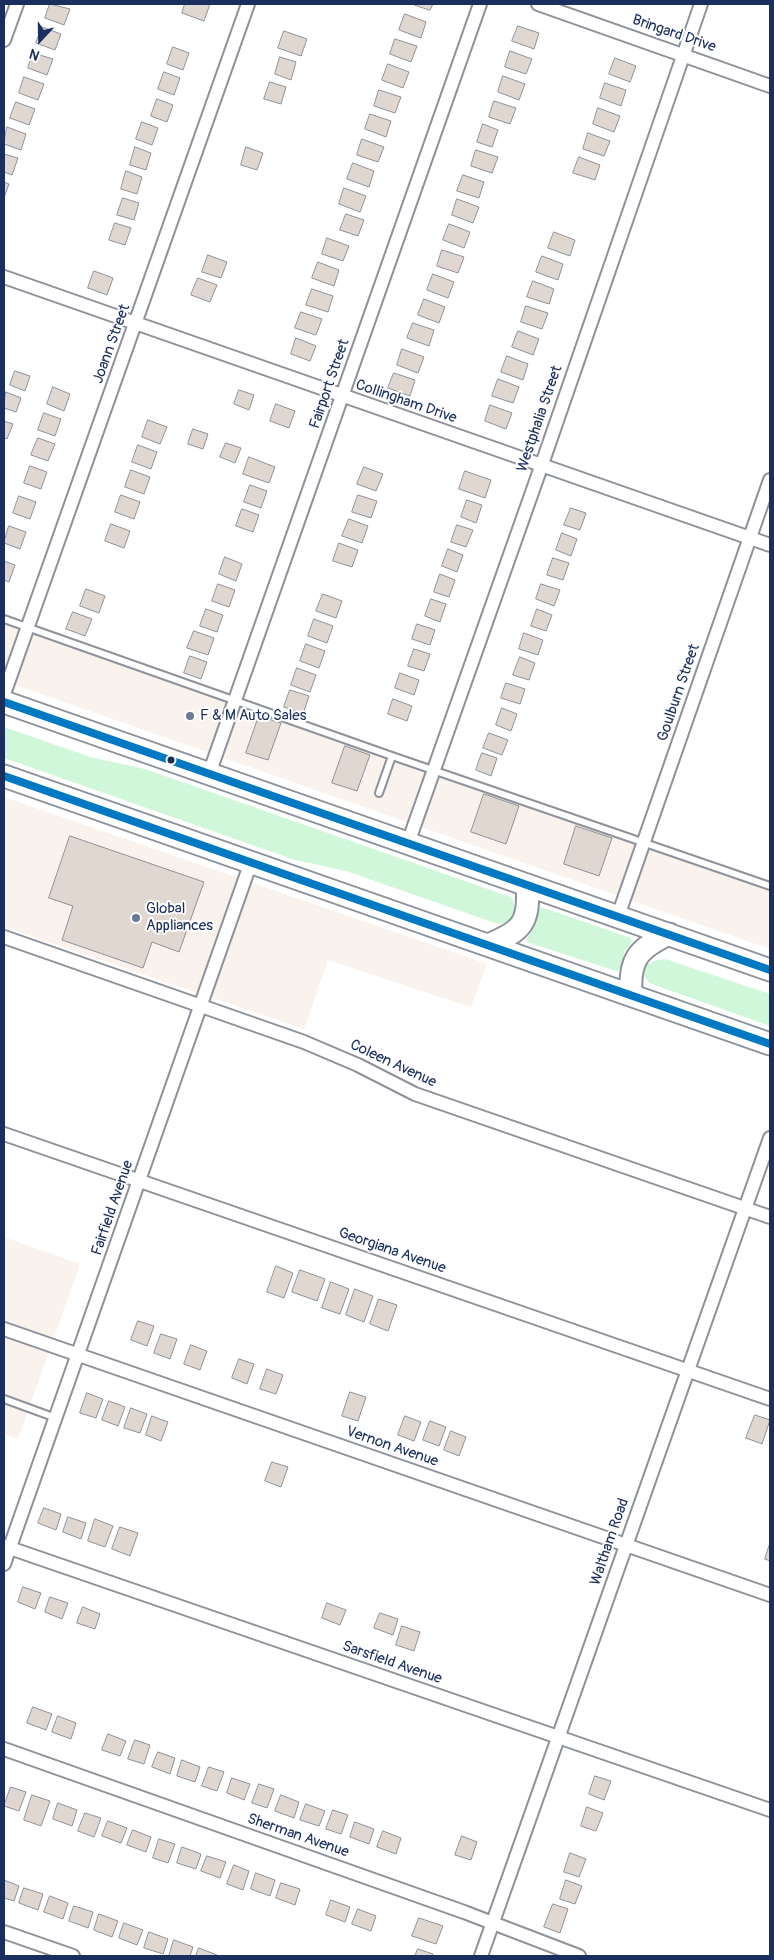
<!DOCTYPE html>
<style>
body{margin:0}
#map{position:relative;width:774px;height:1960px;overflow:hidden;background:#fff;font-family:Pangolin,sans-serif}
canvas{display:block}
.frame{position:absolute;inset:0;border:5px solid #1b2f5e;pointer-events:none}
.north{position:absolute;left:15px;top:15px;width:50px;height:50px;-webkit-text-stroke:4px #fff;paint-order:stroke;rotate:201deg;font-size:14px;font-weight:700;line-height:20px;text-align:center;color:#1b2f5e}
.north::after{content:'';display:block;margin:auto;width:18px;height:22px;background:#1b2f5e;clip-path:polygon(50% 0,100% 100%,50% 72%,0 100%)}
</style>
<div id="map">
<canvas width="774" height="1960"></canvas>
<div class="frame"></div>
<div class="north">N</div>
</div>
<script>
const g = document.querySelector('canvas').getContext('2d');
g.lineJoin = 'round';
function paint(path, color) { g.fillStyle = color; g.fill(path, 'evenodd'); }
function trace(path, color, width, dash) { g.strokeStyle = color; g.lineWidth = width; g.lineCap = dash ? 'butt' : 'round'; g.setLineDash(dash || []); g.stroke(path); }
function label(font, color, halo, rows, align = 'center') {
  g.font = font + ' Pangolin,sans-serif'; g.lineWidth = 4; g.setLineDash([]); g.textBaseline = 'middle'; g.strokeStyle = halo; g.fillStyle = color; for (const [text, x, y, turn = 0] of rows) {
    g.save(); g.translate(x, y); g.rotate((+turn || 0) * Math.PI / 180); g.textAlign = isNaN(turn) ? turn : align; if (halo) g.strokeText(text, 0, 0); g.fillText(text, 0, 0); g.restore();
  }
}
paint(new Path2D(`
 M4 617 770 881V949L4 681Z
 M4 797 487 964 471 1007 328 960 304 1029 4 927Z
 M4 1237 80 1264 18 1439 4 1434Z`), '#faf2ed');
paint(new Path2D(`
 M4 727 90 757 145 769 505 895 512 898 516 910 512 920 501 924 495 923 346 871 295 860 4 758Z
 M541 907 631 938 632 942 625 950 619 972 527 942V938C539 925 535 914 541 907Z
 M665 959 770 994V1026L649 983 644 975 646 965 657 960Z`), '#d0f7da');
const building = new Path2D(`
 M50 4 70 9 64 25 45 18Z
 M185 4H210L204 21 182 13Z
 M412 4H433L430 10Z
 M405 14 426 22 421 38 399 30Z
 M518 26 539 33 534 49 512 41Z
 M42 27 61 34 55 50 36 43Z
 M284 31 307 39 301 56 278 48Z
 M395 39 417 46 411 62 390 54Z
 M173 47 189 53 183 70 167 64Z
 M510 51 532 59 526 74 505 67Z
 M33 53 53 59 47 75 28 68Z
 M280 57 296 62 291 80 275 74Z
 M615 58 636 66 630 82 609 74Z
 M388 64 409 72 403 88 382 80Z
 M164 72 180 78 174 95 158 89Z
 M503 76 525 84 519 100 498 92Z
 M24 77 44 84 38 100 19 93Z
 M270 82 286 87 281 104 264 99Z
 M605 83 626 90 621 106 600 98Z
 M379 90 401 97 395 113 374 106Z
 M157 99 173 105 167 122 151 116Z
 M494 101 516 108 510 124 489 117Z
 M16 102 35 109 29 125 10 118Z
 M598 108 620 116 614 132 593 124Z
 M370 114 391 121 386 137 365 129Z
 M142 122 158 128 152 145 136 139Z
 M483 124 498 130 492 147 477 142Z
 M7 127 26 134 21 150 4 144Z
 M588 133 610 141 604 156 583 149Z
 M362 139 384 147 378 162 357 155Z
 M135 147 151 153 146 170 130 165Z
 M246 147 263 153 257 170 241 165Z
 M476 150 498 157 492 173 471 166Z
 M4 154 18 158 12 175 4 172Z
 M579 157 600 165 595 180 573 173Z
 M353 163 374 171 369 187 347 179Z
 M126 171 142 177 137 194 121 189Z
 M463 175 484 182 479 198 457 191Z
 M4 182 9 184 4 198Z
 M344 188 366 196 360 212 339 204Z
 M123 198 139 203 134 220 117 215Z
 M457 199 479 207 473 223 452 215Z
 M346 214 364 220 358 236 340 230Z
 M115 223 131 228 125 245 109 240Z
 M449 224 470 232 464 248 443 240Z
 M554 232 575 240 570 256 548 248Z
 M327 238 349 246 343 261 322 254Z
 M442 250 464 257 458 273 437 266Z
 M208 255 227 262 221 278 202 272Z
 M542 256 563 264 558 280 536 272Z
 M318 262 339 270 334 286 312 278Z
 M94 271 113 278 107 295 88 288Z
 M433 274 454 282 448 298 427 290Z
 M198 278 217 285 210 302 191 295Z
 M533 281 554 289 549 304 527 297Z
 M312 289 333 296 328 312 306 305Z
 M424 299 445 307 439 323 418 315Z
 M526 306 548 313 542 329 521 322Z
 M301 312 322 319 316 335 295 328Z
 M413 323 434 330 429 346 407 338Z
 M518 331 539 339 533 355 512 347Z
 M296 338 316 346 310 361 291 354Z
 M402 349 424 357 418 373 397 365Z
 M507 356 528 364 523 380 501 372Z
 M15 371 30 376 25 391 10 385Z
 M394 373 415 380 410 396 388 388Z
 M498 379 519 387 513 403 492 396Z
 M53 387 70 394 64 411 47 404Z
 M239 390 254 395 249 410 234 404Z
 M6 392 21 398 16 412 4 408Z
 M276 404 295 411 289 428 270 421Z
 M490 405 512 413 506 429 485 421Z
 M44 413 61 419 55 436 38 430Z
 M148 420 167 427 160 444 142 437Z
 M4 421 13 424 7 439 4 438Z
 M193 429 208 434 203 449 188 444Z
 M38 438 55 444 48 461 31 455Z
 M226 443 241 448 235 463 220 457Z
 M138 445 157 452 151 469 132 462Z
 M249 457 275 467 269 483 243 474Z
 M30 466 47 472 41 489 24 483Z
 M364 467 383 474 376 491 357 484Z
 M131 470 150 477 144 494 125 487Z
 M465 471 491 480 485 498 459 489Z
 M250 485 267 491 261 508 244 502Z
 M121 495 140 502 134 519 115 512Z
 M358 495 377 501 371 518 352 512Z
 M19 496 36 502 30 519 13 513Z
 M467 500 482 505 476 523 461 517Z
 M571 508 586 513 580 530 564 525Z
 M242 509 259 515 253 532 236 526Z
 M349 519 368 526 362 543 342 536Z
 M111 524 130 531 124 548 105 541Z
 M457 525 473 530 466 547 451 542Z
 M9 526 26 532 20 549 4 543Z
 M562 533 577 539 571 556 556 550Z
 M339 543 358 550 352 567 333 561Z
 M448 549 463 555 457 572 442 566Z
 M225 557 242 564 236 581 219 574Z
 M553 558 569 563 563 580 547 575Z
 M4 561 15 565 9 582 4 580Z
 M440 574 455 580 449 597 434 592Z
 M218 584 235 590 229 607 212 601Z
 M541 584 560 590 554 606 536 599Z
 M86 589 105 596 99 613 80 606Z
 M323 594 342 601 336 618 316 611Z
 M431 599 446 604 440 622 425 616Z
 M206 609 223 615 217 632 200 626Z
 M537 609 552 615 546 631 531 626Z
 M73 612 92 619 85 636 66 629Z
 M314 619 333 626 327 643 308 636Z
 M417 624 435 630 430 645 412 639Z
 M194 631 214 638 208 655 187 648Z
 M524 633 543 640 538 655 519 649Z
 M306 644 325 651 319 668 300 661Z
 M414 649 430 654 424 671 408 666Z
 M190 656 207 662 201 679 184 673Z
 M520 657 535 663 529 680 513 675Z
 M297 668 316 675 310 692 291 685Z
 M400 673 419 680 414 695 395 688Z
 M506 683 525 689 520 704 501 698Z
 M290 690 309 696 303 714 284 707Z
 M393 699 412 706 407 721 388 714Z
 M502 708 517 714 511 731 496 725Z
 M259 716 281 723 268 760 246 753Z
 M489 733 508 740 502 755 483 748Z
 M345 746 370 755 357 791 332 783Z
 M482 753 497 758 491 776 476 770Z
 M484 794 519 806 506 844 471 832Z
 M576 826 612 838 599 876 564 864Z
 M70 836 204 882 179 952 152 942 143 968 62 940 73 906 49 898Z
 M276 1266 293 1273 284 1298 267 1292Z
 M300 1270 325 1279 317 1301 292 1292Z
 M331 1282 349 1289 340 1314 322 1308Z
 M355 1289 373 1296 364 1322 346 1315Z
 M379 1299 397 1305 388 1331 370 1324Z
 M138 1321 154 1326 147 1346 131 1340Z
 M161 1334 177 1339 170 1359 154 1353Z
 M191 1345 207 1351 200 1370 184 1364Z
 M239 1359 254 1364 247 1384 232 1378Z
 M267 1369 283 1375 276 1394 260 1389Z
 M350 1392 366 1397 358 1421 342 1416Z
 M87 1393 103 1399 96 1418 80 1413Z
 M109 1401 125 1407 118 1426 102 1420Z
 M131 1408 147 1414 140 1433 124 1428Z
 M755 1415 770 1420 762 1444 746 1438Z
 M152 1416 168 1422 161 1441 146 1435Z
 M405 1416 421 1422 414 1441 398 1435Z
 M430 1421 446 1427 439 1446 423 1440Z
 M451 1431 466 1437 459 1456 444 1450Z
 M272 1462 288 1467 281 1487 265 1481Z
 M44 1508 61 1514 56 1530 38 1523Z
 M68 1517 86 1523 81 1539 63 1532Z
 M95 1519 113 1526 105 1547 88 1541Z
 M120 1527 138 1533 130 1556 112 1549Z
 M770 1543V1561L765 1559Z
 M23 1587 41 1593 35 1609 18 1602Z
 M50 1597 68 1603 62 1619 45 1612Z
 M327 1603 346 1610 340 1625 322 1618Z
 M83 1607 100 1614 95 1629 77 1623Z
 M380 1613 398 1619 393 1635 374 1628Z
 M402 1626 420 1632 414 1651 396 1645Z
 M33 1707 52 1714 46 1730 27 1723Z
 M58 1716 76 1723 71 1739 52 1732Z
 M108 1734 126 1741 120 1756 102 1750Z
 M135 1740 150 1745 144 1764 128 1759Z
 M158 1752 175 1758 170 1774 152 1767Z
 M182 1760 200 1767 195 1782 177 1776Z
 M209 1767 224 1772 217 1791 202 1786Z
 M595 1776 611 1781 604 1800 589 1794Z
 M232 1778 250 1784 244 1800 227 1793Z
 M259 1784 274 1789 267 1808 252 1803Z
 M11 1787 26 1792 19 1811 4 1806Z
 M32 1795 50 1801 41 1826 24 1820Z
 M281 1795 299 1802 294 1818 275 1811Z
 M58 1803 77 1810 72 1826 53 1819Z
 M306 1804 325 1811 319 1826 300 1820Z
 M587 1807 603 1813 596 1831 581 1826Z
 M333 1810 348 1815 341 1834 326 1829Z
 M85 1813 101 1818 94 1837 78 1831Z
 M108 1821 127 1828 121 1843 102 1836Z
 M355 1822 374 1829 369 1844 350 1837Z
 M133 1830 151 1837 146 1852 127 1845Z
 M383 1831 401 1838 396 1854 377 1847Z
 M462 1836 477 1842 471 1860 455 1855Z
 M159 1839 175 1844 168 1863 153 1858Z
 M182 1847 201 1854 196 1869 177 1863Z
 M570 1853 586 1859 579 1877 564 1872Z
 M207 1856 226 1862 220 1878 201 1871Z
 M234 1865 249 1871 243 1890 227 1884Z
 M256 1873 275 1880 270 1896 251 1889Z
 M4 1880 19 1886 14 1901 4 1898Z
 M566 1880 582 1886 575 1904 560 1899Z
 M281 1883 300 1889 295 1905 276 1898Z
 M24 1888 43 1894 38 1910 19 1903Z
 M50 1896 68 1903 63 1919 44 1912Z
 M331 1900 350 1907 345 1922 326 1915Z
 M553 1904 568 1909 560 1933 544 1927Z
 M74 1906 93 1912 88 1928 69 1921Z
 M358 1909 376 1916 371 1931 352 1924Z
 M99 1914 118 1921 112 1937 94 1930Z
 M419 1918 443 1926 436 1944 412 1936Z
 M124 1923 143 1930 137 1945 119 1938Z
 M149 1932 168 1939 163 1954 144 1948Z
 M174 1940 193 1947 190 1956H169Z
 M199 1948 217 1955V1956H196Z
 M418 1949 433 1954 432 1956H415Z`);
paint(building, '#e0d7d1');
trace(building, '#8e929a', 1);
const service = new Path2D(`
 M4 619 392 756 770 886
 M379 793 392 756
 M4 1399 56 1418`);
const minor = new Path2D(`
 M538 4 770 86
 M4 40 17 4
 M4 277 770 545
 M4 694 248 4
 M209 774 480 4
 M408 843 541 467 701 4
 M618 916 770 480
 M4 937 304 1042 358 1065 415 1094 770 1217
 M4 1134 770 1399
 M4 1329 770 1595
 M4 1546 770 1810
 M4 1564 251 862
 M4 1749 464 1912 579 1956
 M4 1932 73 1956
 M481 1956 770 1138`);
const trunk = new Path2D(`
 M4 702 770 970
 M4 776 770 1044
 M488 945C522 931 530 923 527 885
 M631 995C629 960 637 949 669 934`);
trace(service, '#8e929a', 10);
trace(minor, '#8e929a', 16);
trace(trunk, '#8e929a', 25);
trace(service, '#fff', 6);
trace(minor, '#fff', 12);
trace(trunk, '#fff', 21);
trace(new Path2D(`
 M4 702 770 970
 M4 776 770 1044`), '#0079c2', 8);
for (const [x, y, r, color] of [
 [190,716,5,"#6b7896"],
 [171,760,4.5,"#1b2f5e"],
 [136,918,5,"#6b7896"]
]) { const dot = new Path2D(); dot.arc(x, y, r, 0, 2 * Math.PI); g.fillStyle = color; g.fill(dot); trace(dot, '#fff', 2); }
label('15px', '#1b2f5e', '#fff', [
 ["Bringard Drive",674,34,19],
 ["Joann Street",112,344,-70],
 ["Fairport Street",330,384,-71],
 ["Collingham Drive",406,402,19],
 ["Westphalia Street",540,419,-71],
 ["Goulburn Street",679,693,-71],
 ["Coleen Avenue",393,1064,25],
 ["Fairfield Avenue",113,1208,-71],
 ["Georgiana Avenue",392,1251,19],
 ["Vernon Avenue",392,1447,19],
 ["Waltham Road",610,1542,-71],
 ["Sarsfield Avenue",392,1663,19],
 ["Sherman Avenue",298,1836,19]
]);
label('15px', '#1b2f5e', '#fff', [
 ["F & M Auto Sales",200,716],
 ["Global",146,909],
 ["Appliances",146,926]
], 'left');
</script>
